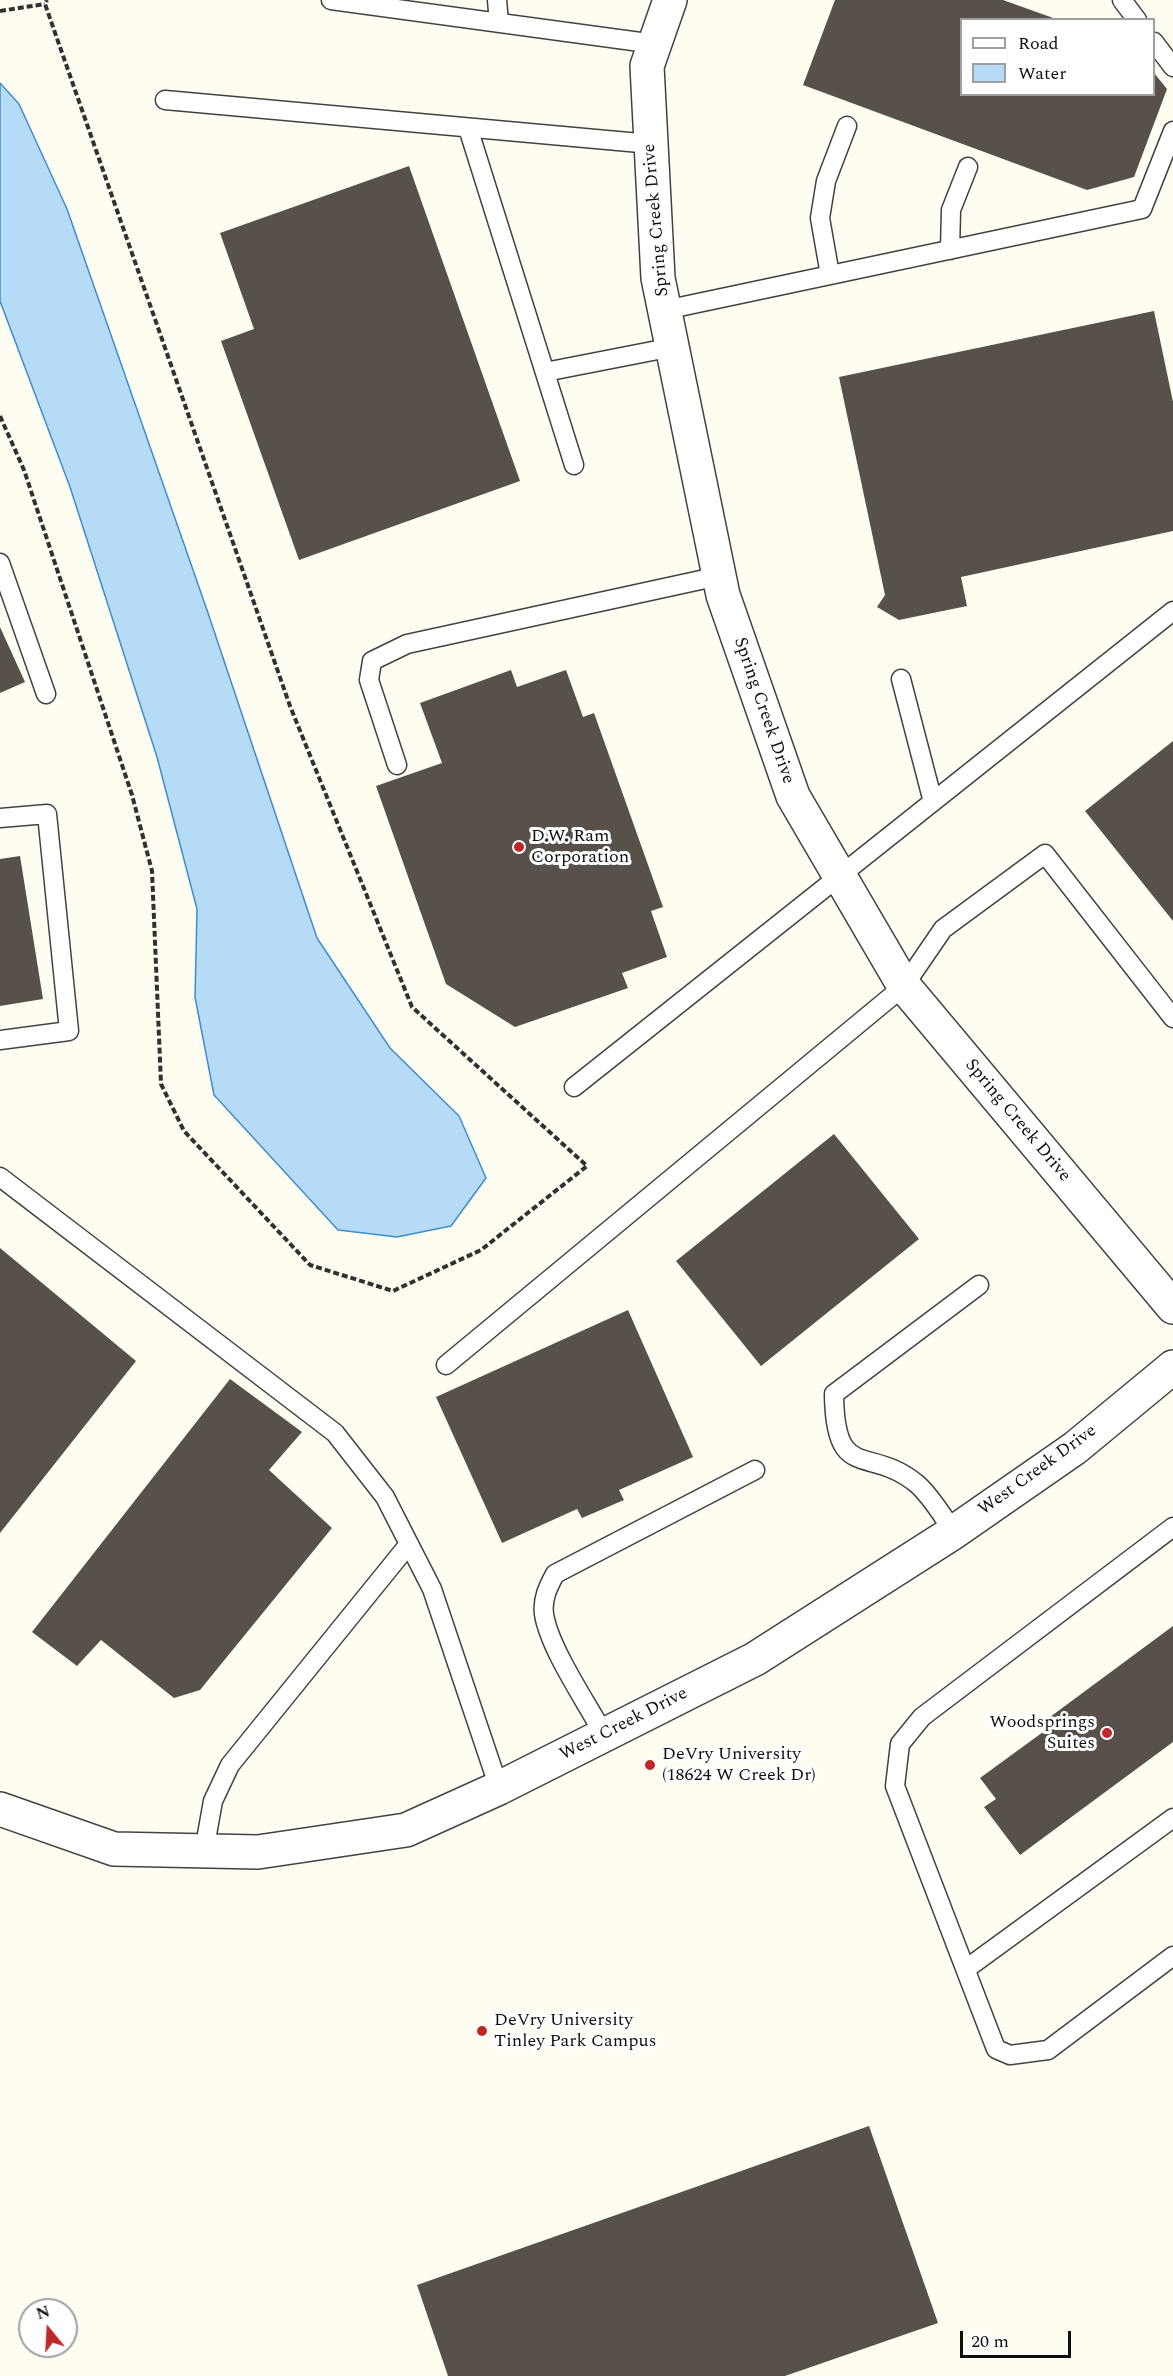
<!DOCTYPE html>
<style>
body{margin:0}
#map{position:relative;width:1173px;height:2376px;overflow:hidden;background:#fffdf1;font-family:Spectral,serif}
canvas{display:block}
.legend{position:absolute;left:960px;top:18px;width:195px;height:78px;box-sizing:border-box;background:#fff;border:2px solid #9f9f9f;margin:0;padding:8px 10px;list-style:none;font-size:18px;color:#0f0f0f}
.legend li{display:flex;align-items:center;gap:12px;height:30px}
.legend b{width:30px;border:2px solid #9f9f9f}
.north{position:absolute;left:18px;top:2298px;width:60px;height:60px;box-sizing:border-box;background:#fff;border:2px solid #9f9f9f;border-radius:50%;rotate:342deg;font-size:16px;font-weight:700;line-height:24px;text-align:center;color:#0f0f0f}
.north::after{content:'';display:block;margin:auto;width:21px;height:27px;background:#be2829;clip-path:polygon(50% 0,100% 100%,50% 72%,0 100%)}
.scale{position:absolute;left:960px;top:2331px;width:111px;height:27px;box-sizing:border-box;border:3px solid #0f0f0f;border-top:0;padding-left:8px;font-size:18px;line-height:21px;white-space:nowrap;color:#0f0f0f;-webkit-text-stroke:4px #fff;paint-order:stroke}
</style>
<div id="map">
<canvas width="1173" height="2376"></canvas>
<ul class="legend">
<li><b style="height:8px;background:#fff"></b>Road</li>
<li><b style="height:16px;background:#b6dbf6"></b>Water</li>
</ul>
<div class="north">N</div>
<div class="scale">20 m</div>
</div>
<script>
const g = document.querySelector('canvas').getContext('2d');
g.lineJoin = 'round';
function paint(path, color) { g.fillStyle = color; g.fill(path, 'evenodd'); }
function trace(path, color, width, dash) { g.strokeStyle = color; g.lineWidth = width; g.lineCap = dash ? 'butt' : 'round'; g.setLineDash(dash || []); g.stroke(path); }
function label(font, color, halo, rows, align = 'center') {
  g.font = font + ' Spectral,serif'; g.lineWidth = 6; g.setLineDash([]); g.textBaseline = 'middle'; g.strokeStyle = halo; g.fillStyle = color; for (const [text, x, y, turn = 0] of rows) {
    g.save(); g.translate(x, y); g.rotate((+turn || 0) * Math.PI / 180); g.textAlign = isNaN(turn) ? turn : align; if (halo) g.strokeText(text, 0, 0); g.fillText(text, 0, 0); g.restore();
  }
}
const water = new Path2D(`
 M0 83 19 104 67 209 207 610 317 938 390 1048 459 1116 486 1178 451 1226 397 1237 338 1230 214 1095 195 997 197 909 157 757 70 487 0 301Z`);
paint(water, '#b6dbf6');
trace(water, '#3e8ecc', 1.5);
paint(new Path2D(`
 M835 0H1003L1056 19 962 20V94H1154V73L1167 89 1134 177 1087 190 803 85Z
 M409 166 520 481 299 560 221 341 254 329 220 233Z
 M1154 311 1173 402V531L961 577 967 606 899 620 877 607 885 595 839 377Z
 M0 627 25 682 0 693Z
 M511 670 517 687 566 670 583 717 594 713 663 907 651 911 667 957 622 973 628 988 515 1027 446 984 376 786 442 763 420 703Z
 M1173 741V921L1085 811Z
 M20 856 43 999 0 1006V859Z
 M834 1134 919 1239 761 1366 676 1261Z
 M0 1248 136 1361 0 1533Z
 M628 1310 693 1457 619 1490 624 1500 582 1518 577 1509 502 1543 436 1397Z
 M230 1379 302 1432 269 1470 332 1528 200 1690 174 1698 101 1640 77 1666 32 1632Z
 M1173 1626V1742L1020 1855 984 1807 996 1799 980 1778 1054 1724 1050 1717Z
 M869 2126 938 2323 785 2376H448L417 2285Z`), '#57504b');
const service = new Path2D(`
 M331 0 655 44
 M497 0 499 23
 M1122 0 1137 20
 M1154 42 1173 67
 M165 100 651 144
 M468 128 574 465
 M950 250 951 210 968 167
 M830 275 820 218 826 181 847 126
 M665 310 1142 209 1173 131
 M545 372 673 347
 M0 563 46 694
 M901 679 933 802
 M397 765 369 680 372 661 407 644 719 576
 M0 818 47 814 69 1031 0 1040
 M574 1087 1173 611
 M0 1177 335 1433 385 1497 432 1589 499 1788
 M446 1365 904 986 943 929 1045 854 1173 1018
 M1173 1527 922 1717 900 1744 895 1786 996 2049 1010 2055 1048 2050 1173 1956
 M954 1532C943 1517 931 1496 917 1484 869 1444 835 1484 834 1394L979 1285
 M604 1735C587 1703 549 1648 544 1614 542 1599 548 1587 555 1574L755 1470
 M204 1851 213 1801 230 1765 409 1544
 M966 1969 1173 1818`);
const minor = new Path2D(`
 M670 0 647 66 658 278 723 595 793 796 904 986 1173 1307
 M0 1809 114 1849 258 1852 406 1830 499 1788 755 1659 954 1532 1075 1448 1173 1367`);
trace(service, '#424242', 21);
trace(minor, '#424242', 36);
trace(new Path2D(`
 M0 11 45 4
 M0 416 24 470 132 795 152 871 161 1084 184 1131 310 1265 393 1291 481 1250 587 1166 412 1007 290 706 45 4 47 0`), '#313131', 4, [6, 3]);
trace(service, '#fff', 18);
trace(minor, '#fff', 33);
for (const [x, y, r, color] of [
 [519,847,6,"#be2829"],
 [1107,1733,6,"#be2829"],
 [650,1765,6,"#be2829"],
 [482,2031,6,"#be2829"]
]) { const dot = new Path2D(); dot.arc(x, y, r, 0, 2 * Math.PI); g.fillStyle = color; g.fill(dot); trace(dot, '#fff', 2); }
label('18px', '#0f0f0f', '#fff', [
 ["Spring Creek Drive",657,220,-95],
 ["Spring Creek Drive",763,711,71],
 ["Spring Creek Drive",1017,1121,50],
 ["West Creek Drive",1038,1471,-36],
 ["West Creek Drive",624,1725,-27]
]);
label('18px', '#0f0f0f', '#fff', [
 ["D.W. Ram",531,837],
 ["Corporation",531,858],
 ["Woodsprings",1095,1723,"right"],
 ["Suites",1095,1744,"right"],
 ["DeVry University",662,1755],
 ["(18624 W Creek Dr)",662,1776],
 ["DeVry University",494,2021],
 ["Tinley Park Campus",494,2042]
], 'left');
</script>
